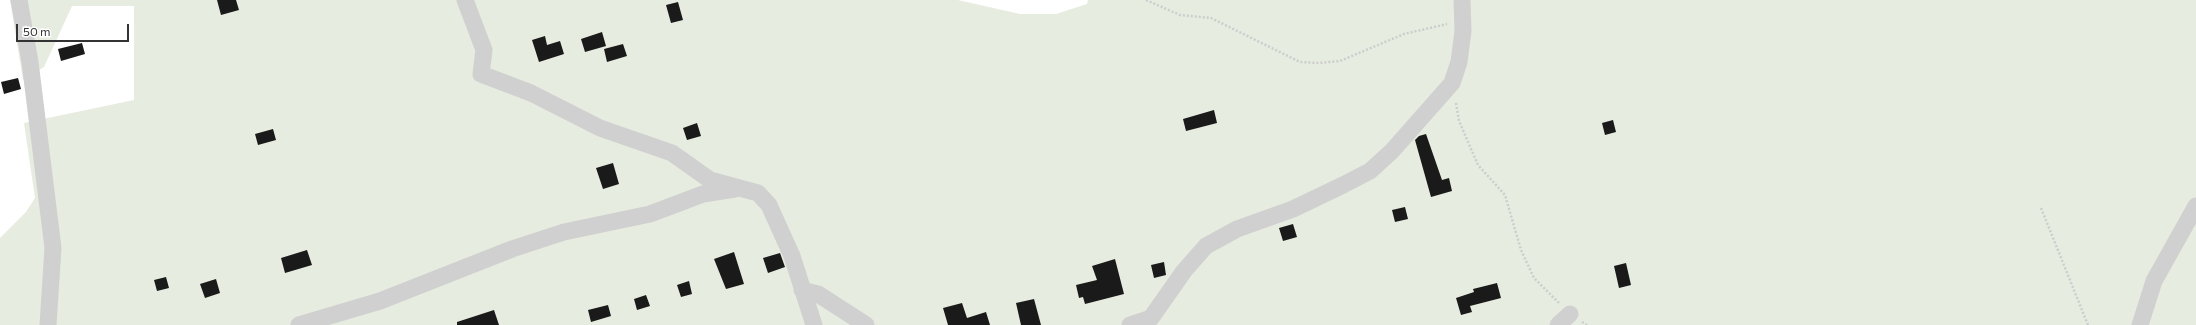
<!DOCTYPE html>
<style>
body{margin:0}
#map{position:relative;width:2196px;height:325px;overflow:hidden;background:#fff;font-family:Commissioner,sans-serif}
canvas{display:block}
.scale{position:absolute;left:16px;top:24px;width:113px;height:18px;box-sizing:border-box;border:2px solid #333;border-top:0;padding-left:5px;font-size:12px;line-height:14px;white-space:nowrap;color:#333;-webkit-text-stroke:3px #fff;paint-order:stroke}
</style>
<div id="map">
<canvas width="2196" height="325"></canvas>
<div class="scale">50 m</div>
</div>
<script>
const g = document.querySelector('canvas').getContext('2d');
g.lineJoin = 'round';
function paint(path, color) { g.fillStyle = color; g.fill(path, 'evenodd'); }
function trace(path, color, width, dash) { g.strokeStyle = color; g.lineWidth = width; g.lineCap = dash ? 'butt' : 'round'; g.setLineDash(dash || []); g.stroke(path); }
paint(new Path2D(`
 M10 0H958L1020 14H1056L1087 4 1088 0H2196V325H0V238L26 212 35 198 24 123 134 100V6H72L44 67 23 80Z`), '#e6ecdf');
paint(new Path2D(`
 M217 0H236L239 10 221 15Z
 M678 2 683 20 671 23 666 5Z
 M602 32 606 46 585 52 581 39Z
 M545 36 547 45 560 41 564 54 539 62 532 40Z
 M82 43 85 54 61 61 58 49Z
 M623 44 627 56 607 62 604 49Z
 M18 78 21 89 4 94 1 82Z
 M1214 110 1217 123 1186 131 1183 119Z
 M1613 120 1616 132 1605 135 1602 123Z
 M697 123 701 136 687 140 683 128Z
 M273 129 276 140 258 145 255 134Z
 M1426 134 1442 180 1449 178 1452 191 1431 197 1415 140 1419 136Z
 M613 163 619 184 603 189 596 168Z
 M1405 207 1408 219 1395 222 1392 210Z
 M1293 224 1297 237 1283 241 1279 228Z
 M307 250 312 265 285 273 281 258Z
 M734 252 744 284 726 289 714 259Z
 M780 253 785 267 768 273 763 258Z
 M1115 259 1124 294 1085 304 1083 297 1079 298 1076 285 1097 280 1092 266Z
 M1164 262 1166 275 1154 278 1151 265Z
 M1626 263 1631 285 1619 288 1614 266Z
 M166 277 169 288 157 291 154 280Z
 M216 279 220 293 205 298 200 284Z
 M689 281 692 294 681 297 677 285Z
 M1497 283 1501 298 1470 306 1472 312 1461 315 1456 298 1474 292 1473 289Z
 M646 295 650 306 637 310 634 299Z
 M1034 299 1041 325H1021L1016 303Z
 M962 303 967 318 986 312 990 325H948L943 308Z
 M608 305 611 316 591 322 588 310Z
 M494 310 499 325H457V322Z`), '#1a1a1a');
trace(new Path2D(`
 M1146 0 1180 15 1211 18 1300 62 1319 63 1340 61 1404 34 1447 24
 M1456 103 1459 121 1478 165 1505 195 1521 250 1534 278 1560 304
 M2041 208 2088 325
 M1582 322 1587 325`), '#cdcdcd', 2.5, [2, 2]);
trace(new Path2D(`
 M19 0 30 62 53 248 48 325
 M465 0 484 50 481 74 531 93 600 128 672 153 710 180 758 193 769 205 792 256 814 325
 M802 290 818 294 866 325
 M299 325 380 301 512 249 564 232 650 214 703 194 735 189
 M1130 325 1151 318 1184 271 1206 246 1237 229 1293 209 1343 185 1370 171 1392 151 1452 83 1459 62 1463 31 1462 0
 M1558 325 1570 314
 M2140 325 2154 281 2196 206`), '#d0d0d0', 17);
</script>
